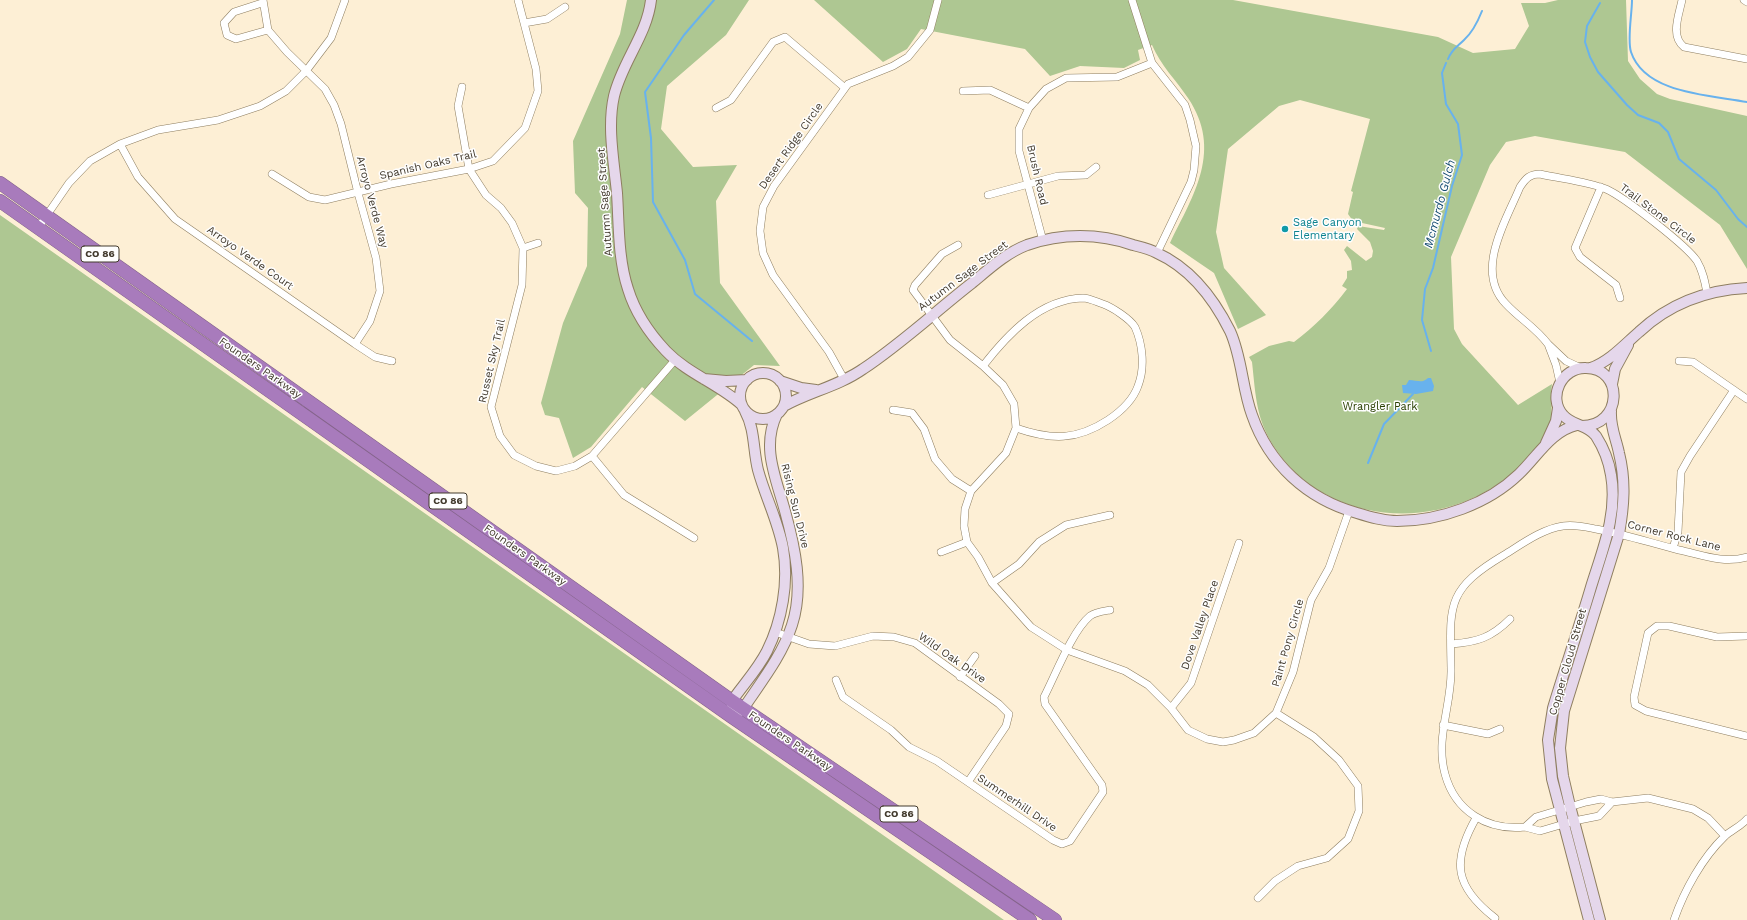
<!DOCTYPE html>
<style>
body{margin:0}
canvas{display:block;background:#fdefd5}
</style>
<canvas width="1747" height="920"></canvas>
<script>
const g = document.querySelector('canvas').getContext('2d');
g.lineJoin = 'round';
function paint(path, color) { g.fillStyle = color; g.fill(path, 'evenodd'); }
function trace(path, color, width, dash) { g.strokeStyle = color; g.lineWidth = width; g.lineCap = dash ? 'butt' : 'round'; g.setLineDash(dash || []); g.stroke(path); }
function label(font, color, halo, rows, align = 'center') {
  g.font = font + ' "Work Sans",sans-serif'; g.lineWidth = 3; g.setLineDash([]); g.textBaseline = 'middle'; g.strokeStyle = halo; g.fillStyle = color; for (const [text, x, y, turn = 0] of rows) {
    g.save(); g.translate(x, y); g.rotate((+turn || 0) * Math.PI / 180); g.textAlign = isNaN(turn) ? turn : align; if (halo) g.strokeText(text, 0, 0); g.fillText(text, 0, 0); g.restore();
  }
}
paint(new Path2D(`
 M627 0H749L726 35 667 86 661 129 693 167 737 165 716 201 720 283 780 366 754 365 685 421 642 387 591 447 573 458 559 418 545 415 541 403 563 323 587 266 588 208 575 193 573 141 620 34Z
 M814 0H1233L1438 37 1473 53 1515 49 1529 26 1521 3H1545L1558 0H1626L1628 61 1640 79 1657 94 1670 99 1747 116V269L1720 225 1625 152 1535 136 1506 142 1490 165 1451 257 1454 329 1462 344 1518 405 1552 384C1549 400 1555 416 1548 432 1544 440 1536 448 1530 455 1466 532 1336 535 1277 451 1256 421 1256 398 1252 362L1249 357 1269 346 1289 341 1294 342C1315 326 1331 310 1347 289L1342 286 1347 278V271L1352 270 1351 261 1344 250 1347 246 1366 261 1372 257 1373 251 1370 242 1357 229 1358 226 1384 230 1385 228 1353 221 1348 214 1353 192 1351 191 1370 119 1300 100 1279 106 1228 149 1216 232 1224 268 1266 315 1238 329 1214 273 1170 243C1194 194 1223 150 1188 98 1176 80 1161 66 1152 45L1138 50 1140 60 1124 68 1080 66 1050 76 1025 49 921 29 907 49 883 62Z
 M0 215 1004 920H0Z`), '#aec792');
paint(new Path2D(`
 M1428 378H1431L1434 386 1433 391 1416 394 1403 393 1402 385H1406L1409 380C1417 380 1422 384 1428 378Z`), '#68b2ed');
trace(new Path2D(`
 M714 0 684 35 645 92 651 138 653 202 685 260 695 294 752 341
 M1632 0C1632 14 1627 40 1631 52 1645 94 1710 95 1747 102
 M1600 3 1587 26 1585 42 1590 57 1598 72 1627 105 1638 115 1659 123 1668 132 1679 159 1716 190 1738 219 1747 227
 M1448 59C1452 49 1457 47 1464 40 1473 32 1478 21 1482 11
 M1431 351 1422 320 1425 289 1433 268 1452 186 1462 155 1458 124 1446 104 1442 73 1446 63
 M1368 463 1384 424 1413 394`), '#68b2ed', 2);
const street = new Path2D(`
 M263 0 268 30 287 52 325 89 334 105 341 124 358 193 376 258 380 291 370 321 355 344
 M1132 0 1152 63 1185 105 1190 120 1196 146 1194 170 1191 182 1157 253
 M1682 0C1679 15 1670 36 1684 47L1747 59
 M1744 0 1747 2
 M262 3 234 12 224 23 227 35 236 39 268 30
 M524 23 547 19 565 7
 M462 87 458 106 469 169 486 195 501 208 512 223 523 248 522 285 491 407 500 436 514 455 536 466 556 471 575 466 592 456 675 360
 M963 91 990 90 1029 108
 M716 108 731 100 773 42 785 37 845 88
 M120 144 138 177 175 219 355 344 375 357 392 361
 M272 174 309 197 325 200 391 184 469 169 493 161 525 128 538 91 536 69 518 0
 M1601 187 1575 248 1580 257 1616 285 1620 298
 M988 195 1058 176 1086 175 1096 167
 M38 228 69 183 90 161 120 144 158 130 218 120 260 106 286 91 306 71 331 38 345 0
 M1043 241 1019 151V129L1029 108 1046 89 1066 78 1117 77 1152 63
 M958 245 942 254 915 285 913 290 950 340 983 366 1003 385 1014 404 1016 428 1006 453 971 491 965 509 964 526 967 542 978 557 992 583 1031 627 1067 650 1125 671 1148 685 1171 708 1188 730 1207 739 1223 742 1234 740 1254 733 1276 713 1293 672 1311 600 1329 568 1349 511
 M523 248 538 243
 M1548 344C1535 327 1520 319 1506 304 1474 271 1506 221 1520 187 1526 178 1530 174 1540 174 1562 179 1586 181 1606 189 1624 197 1686 245 1697 261 1703 271 1705 282 1707 293
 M1679 361 1693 362 1747 399
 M983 366C1007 335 1040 299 1083 298 1089 298 1097 302 1103 304 1112 307 1130 319 1135 327 1143 345 1145 368 1138 386 1133 400 1120 412 1108 420 1076 441 1051 440 1016 428
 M844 379 829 352 773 275 763 253 760 231 763 207 774 186 848 84 893 66 908 57 930 30 938 0
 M1560 383 1556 365 1548 344 1566 361 1581 368
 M893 410 912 413 924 429 935 459 952 479 971 491
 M592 456 624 495 694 538
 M1673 548 1678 532 1681 472 1690 456 1734 390
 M941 552 967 542
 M992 583 1019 564 1039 542 1066 525 1110 515
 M775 632 809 644 835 646 873 636 894 637 915 643 999 704 1009 714 1006 726 968 782
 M1747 636 1717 637 1669 626H1657L1648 633 1634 697 1635 705 1646 711 1747 736
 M1451 644C1477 642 1491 638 1510 619
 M960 677 975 656
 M836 680 843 697 891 730 909 747 937 761 1053 840 1062 844 1070 841 1103 792 1102 785 1045 704 1044 697C1055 676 1072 631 1090 616 1095 612 1104 611 1110 610
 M1171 708 1191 683 1239 543
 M1443 725 1488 734 1500 729
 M1612 802 1599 816 1574 821 1540 831 1525 827 1536 817 1586 802 1601 799 1612 802 1648 798 1693 809 1708 818 1725 836
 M1476 818C1451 862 1455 887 1495 918
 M1525 827C1487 831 1455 811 1445 774 1435 738 1452 704 1451 669 1450 606 1445 590 1504 555 1522 544 1542 529 1563 526 1574 524 1586 527 1596 529 1624 534 1651 543 1679 550 1702 555 1724 564 1747 557
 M1258 898 1275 881 1298 866 1327 858 1348 839 1359 811 1358 786 1339 760 1314 737 1276 713
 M1674 920C1684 891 1702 858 1725 836 1732 830 1741 826 1747 819`);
const secondary = new Path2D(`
 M651 0C647 35 622 62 614 96 607 127 614 162 617 193 619 224 618 259 628 289 635 312 649 333 666 351 688 374 719 384 742 405
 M1591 368C1610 361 1624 345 1639 332 1669 304 1706 290 1747 288
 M740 396a23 23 0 1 1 46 0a23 23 0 1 1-46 0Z
 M704 379 726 381 747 380
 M780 381 801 388 816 390
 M1612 384 1615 369 1628 345
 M784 406C809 392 839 386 863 369 901 344 936 311 972 283 989 269 1006 253 1027 245 1061 233 1099 233 1133 245 1141 247 1150 249 1157 253 1190 268 1214 299 1230 331 1242 357 1242 388 1252 415 1269 464 1307 499 1357 513 1370 517 1383 521 1397 521 1440 521 1488 504 1519 474 1537 457 1551 431 1577 425
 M1582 426C1623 426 1624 368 1586 368 1562 367 1547 397 1563 415 1572 426 1587 424 1596 436 1603 447 1609 462 1611 475 1618 514 1602 551 1591 587 1579 628 1565 668 1553 708L1548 740 1552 779 1589 920
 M1546 443 1556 421 1558 408
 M732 708V701C743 685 758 669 767 651 782 621 789 582 783 548 778 521 765 496 758 470 753 450 755 429 745 411
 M738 712 743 709C761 682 782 656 792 625 804 588 795 547 785 511 776 478 761 447 777 414
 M1600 920 1570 806 1563 776 1560 748 1564 711 1619 534C1624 506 1626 481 1619 453 1616 438 1610 427 1611 411`);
const highway = new Path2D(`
 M0 183 732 701 1055 920
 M0 201 732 717 1030 920`);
trace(street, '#8e7e60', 8);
trace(secondary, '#8e7e60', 12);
trace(highway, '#84648a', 14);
trace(street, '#fff', 7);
trace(secondary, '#e5d7eb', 10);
trace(highway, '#a87bbc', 13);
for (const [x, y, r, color] of [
 [1285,229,4,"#0f9aa8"]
]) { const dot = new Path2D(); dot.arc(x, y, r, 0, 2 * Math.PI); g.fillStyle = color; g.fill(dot); trace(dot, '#fefefe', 1.5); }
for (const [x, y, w] of [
 [100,254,38],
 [448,501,38],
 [899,814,38]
]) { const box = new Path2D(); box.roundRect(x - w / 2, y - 8, w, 16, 3); g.fillStyle = '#fefefe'; g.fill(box); trace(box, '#423a2d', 1); }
label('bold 10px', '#423a2d', null, [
 ["CO 86",100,254],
 ["CO 86",448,501],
 ["CO 86",899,814]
]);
label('11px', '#423a2d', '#fefefe', [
 ["Desert Ridge Circle",791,146,-55],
 ["Spanish Oaks Trail",428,165,-13],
 ["Brush Road",1037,175,77],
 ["Arroyo Verde Way",372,202,75],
 ["Autumn Sage Street",605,202,-94],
 ["Trail Stone Circle",1658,214,37],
 ["Arroyo Verde Court",250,258,35],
 ["Autumn Sage Street",963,276,-37],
 ["Russet Sky Trail",492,361,-77],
 ["Founders Parkway",260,368,35],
 ["Rising Sun Drive",795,506,76],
 ["Corner Rock Lane",1674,536,14],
 ["Founders Parkway",525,555,35],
 ["Dove Valley Place",1200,625,-71],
 ["Paint Pony Circle",1288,643,-74],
 ["Wild Oak Drive",952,658,35],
 ["Copper Cloud Street",1568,662,-74],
 ["Founders Parkway",790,741,34],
 ["Summerhill Drive",1017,803,34]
]);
label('11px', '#0d838f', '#fefefe', [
 ["Sage Canyon",1293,223],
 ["Elementary",1293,236]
], 'left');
label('11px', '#2a4003', '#fefefe', [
 ["Wrangler Park",1380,407]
]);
label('italic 12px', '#124a70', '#fefefe', [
 ["Mcmurdo Gulch",1440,204,-75]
]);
</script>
